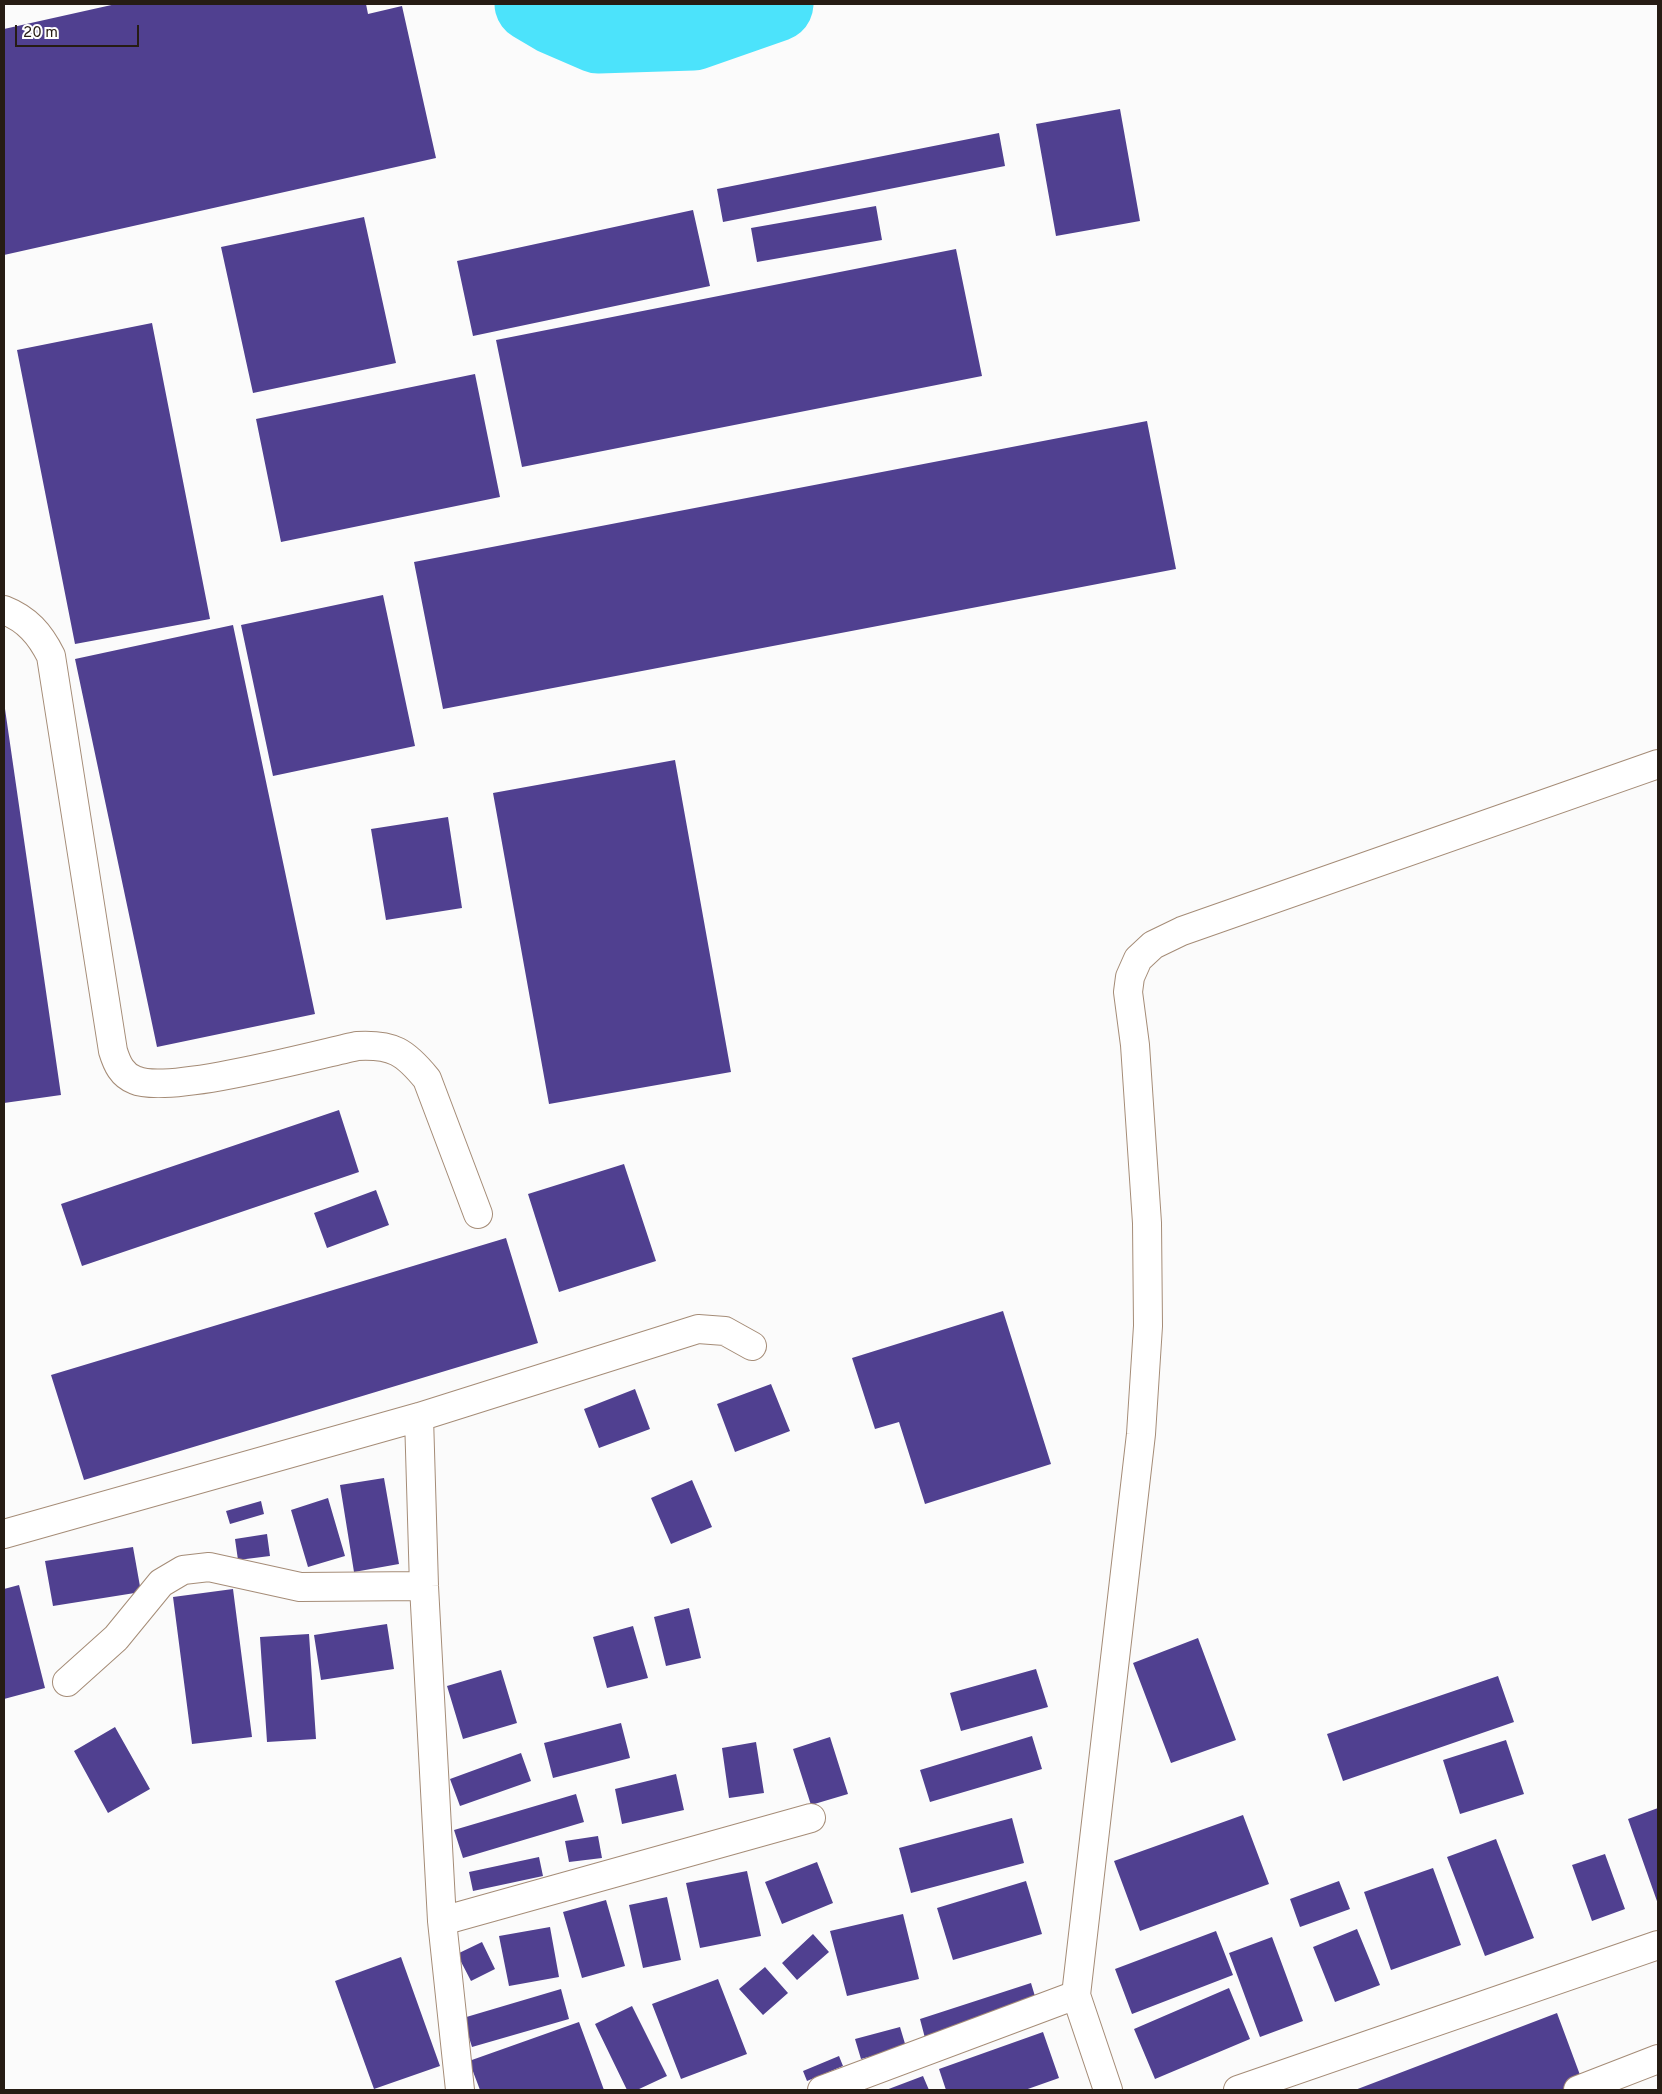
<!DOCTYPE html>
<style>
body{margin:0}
#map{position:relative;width:1662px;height:2094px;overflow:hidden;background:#fbfbfb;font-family:Overpass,sans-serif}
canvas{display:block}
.frame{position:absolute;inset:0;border:5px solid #261c14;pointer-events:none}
.scale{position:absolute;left:15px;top:25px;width:124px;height:22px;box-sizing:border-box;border:2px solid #261c14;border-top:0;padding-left:6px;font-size:15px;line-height:18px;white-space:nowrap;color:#261c14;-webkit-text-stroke:4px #fff;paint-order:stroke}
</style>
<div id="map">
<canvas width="1662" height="2094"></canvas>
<div class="frame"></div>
<div class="scale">20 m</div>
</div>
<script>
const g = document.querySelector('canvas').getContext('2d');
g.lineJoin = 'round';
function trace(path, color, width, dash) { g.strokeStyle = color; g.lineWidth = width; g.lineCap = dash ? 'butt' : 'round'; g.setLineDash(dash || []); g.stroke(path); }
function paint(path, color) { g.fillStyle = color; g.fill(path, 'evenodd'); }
trace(new Path2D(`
 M532 4 554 17 598 36 693 33 776 4`), '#4ce3fb', 75);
paint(new Path2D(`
 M116 4H366L368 14 402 6 436 158 4 255V29Z
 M1120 109 1140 221 1056 236 1036 124Z
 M999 133 1005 166 723 222 717 189Z
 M876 206 882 240 757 262 751 228Z
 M693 210 710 286 473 336 457 261Z
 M364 217 396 363 253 393 221 247Z
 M956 249 982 376 522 467 496 340Z
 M152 323 210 619 75 644 17 350Z
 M475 374 500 497 281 542 256 419Z
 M1147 421 1176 569 443 709 414 562Z
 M383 595 415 746 273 776 241 625Z
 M233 625 315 1014 157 1047 75 659Z
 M4 702 61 1095 4 1103Z
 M675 760 731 1072 549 1104 493 793Z
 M448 817 462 908 386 920 371 829Z
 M339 1110 359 1172 82 1266 61 1204Z
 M624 1164 656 1261 559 1292 528 1194Z
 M376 1190 389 1225 327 1248 314 1213Z
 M506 1238 538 1343 84 1480 51 1375Z
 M1003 1311 1051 1464 925 1504 899 1422 875 1429 852 1358Z
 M771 1384 790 1431 735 1452 717 1404Z
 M635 1389 650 1429 599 1448 584 1409Z
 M384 1478 399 1564 354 1572 340 1485Z
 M692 1480 712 1527 671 1544 651 1498Z
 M328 1498 345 1556 308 1567 291 1510Z
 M261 1501 264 1514 230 1524 226 1511Z
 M267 1534 270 1556 238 1560 235 1539Z
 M133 1547 141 1592 53 1606 45 1561Z
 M19 1585 45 1688 4 1699V1589Z
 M233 1589 252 1737 192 1744 173 1597Z
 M689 1608 701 1658 666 1666 654 1617Z
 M387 1624 394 1669 321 1680 314 1635Z
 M633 1626 648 1678 607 1688 593 1637Z
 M309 1634 316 1739 267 1742 260 1637Z
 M1198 1638 1236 1740 1171 1763 1133 1663Z
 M1036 1669 1048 1707 961 1731 950 1693Z
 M501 1670 517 1723 463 1739 447 1686Z
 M1498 1676 1514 1722 1343 1781 1327 1734Z
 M621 1723 630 1758 553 1778 544 1743Z
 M115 1727 150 1789 108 1813 74 1751Z
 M1032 1736 1042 1769 930 1802 920 1770Z
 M830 1737 848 1794 811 1805 793 1749Z
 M1506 1740 1524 1794 1460 1814 1443 1760Z
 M756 1742 764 1793 729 1798 722 1748Z
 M521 1753 531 1781 460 1806 450 1779Z
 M676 1774 684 1810 622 1824 615 1789Z
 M576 1794 584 1822 463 1858 454 1830Z
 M1658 1808V1904L1628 1819Z
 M1243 1815 1269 1884 1140 1931 1114 1861Z
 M1012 1818 1024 1863 911 1893 899 1848Z
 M598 1836 602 1858 569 1862 565 1841Z
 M1496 1839 1534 1938 1485 1956 1447 1857Z
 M1605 1854 1625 1909 1592 1921 1572 1865Z
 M539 1857 543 1876 473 1891 469 1872Z
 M817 1862 833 1903 782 1924 765 1882Z
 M1433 1868 1461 1945 1391 1970 1364 1892Z
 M747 1871 761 1936 700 1948 686 1883Z
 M1026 1881 1042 1934 953 1960 937 1908Z
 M1339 1881 1350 1909 1300 1927 1290 1899Z
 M667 1897 681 1960 643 1968 629 1905Z
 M606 1900 625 1966 582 1978 563 1912Z
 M903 1914 919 1979 847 1996 830 1931Z
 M550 1927 559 1977 509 1986 499 1936Z
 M1357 1929 1380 1985 1335 2002 1313 1947Z
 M1216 1931 1233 1975 1132 2014 1115 1969Z
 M813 1934 829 1952 797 1980 782 1963Z
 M1272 1937 1303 2021 1260 2037 1229 1953Z
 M482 1942 495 1969 471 1981 457 1954Z
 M401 1957 440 2066 374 2089 335 1981Z
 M765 1967 788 1993 763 2015 739 1989Z
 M718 1979 747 2054 681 2079 652 2004Z
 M1031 1983 1037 2003 925 2038 920 2019Z
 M1229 1988 1250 2039 1155 2079 1134 2029Z
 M561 1989 569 2019 472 2047 463 2018Z
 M632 2006 667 2076 637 2090H627L595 2024Z
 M1557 2013 1583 2083 1564 2090H1355Z
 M579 2022 604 2090H480L469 2061Z
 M900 2027 906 2047 861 2059 855 2039Z
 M1043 2032 1059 2078 1025 2090H946L939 2069Z
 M839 2056 843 2066 807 2081 803 2071Z
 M923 2076 929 2090H886Z`), '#504090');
const minor = new Path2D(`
 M4 610C27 619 40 634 51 656L113 1051C117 1064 122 1075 135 1080 168 1095 316 1055 357 1046 393 1044 405 1052 427 1079L478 1214
 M419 1417 424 1586 442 1921 460 2090
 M4 1534 419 1417 698 1329 725 1331 752 1346
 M67 1682 116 1638 161 1583 183 1570 209 1567 300 1587 424 1586
 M442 1921 811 1818
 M822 2090 1076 1995
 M1108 2090 1076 1995 1141 1434 1148 1326 1147 1223 1135 1045 1128 992 1130 977 1138 959 1153 945 1182 931 1658 764
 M1238 2090 1658 1945
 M1578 2090 1658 2059`);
trace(minor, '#a58c77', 30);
trace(minor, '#fff', 28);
</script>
